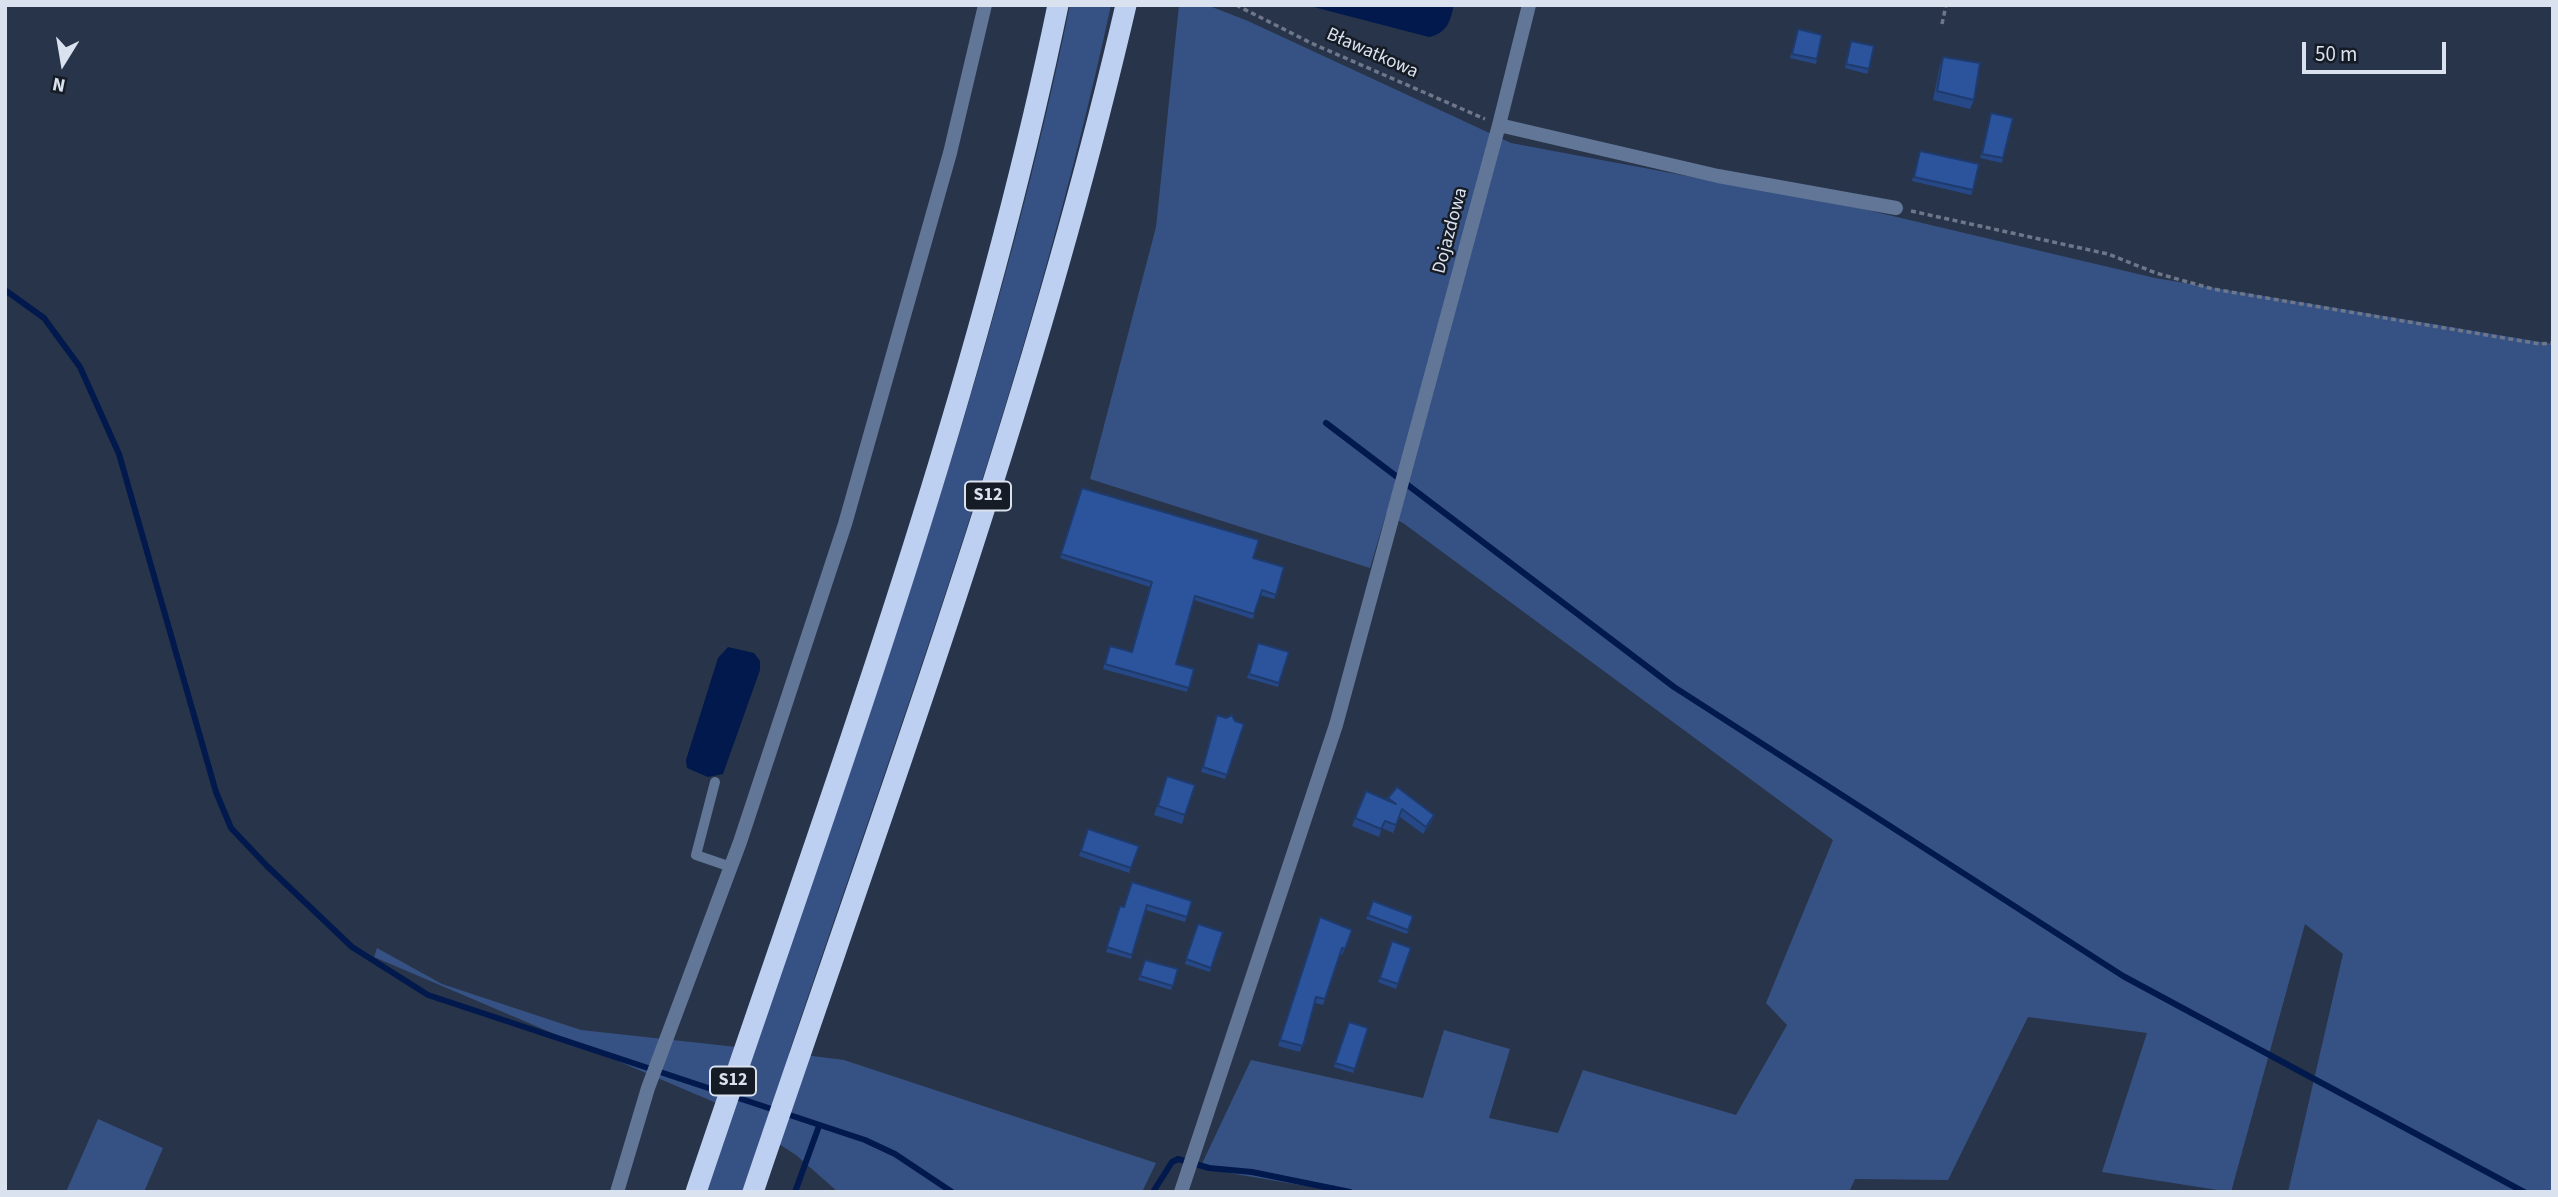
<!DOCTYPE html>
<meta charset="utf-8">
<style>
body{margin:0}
#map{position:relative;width:2558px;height:1197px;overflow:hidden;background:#283449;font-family:"Source Sans 3",sans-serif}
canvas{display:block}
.frame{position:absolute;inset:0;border:7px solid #dae2ef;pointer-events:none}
.north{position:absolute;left:28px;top:28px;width:70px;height:70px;-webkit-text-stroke:5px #161c25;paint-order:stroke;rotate:191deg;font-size:19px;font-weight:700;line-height:28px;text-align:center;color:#dae2ef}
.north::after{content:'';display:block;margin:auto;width:24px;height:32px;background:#dae2ef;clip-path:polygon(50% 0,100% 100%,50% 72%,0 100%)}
.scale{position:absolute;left:2302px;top:42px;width:144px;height:32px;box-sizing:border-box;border:4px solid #dae2ef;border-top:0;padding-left:9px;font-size:21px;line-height:24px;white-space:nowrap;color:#dae2ef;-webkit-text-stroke:5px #161c25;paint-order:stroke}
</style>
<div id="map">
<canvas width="2558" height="1197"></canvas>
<div class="frame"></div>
<div class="north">N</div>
<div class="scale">50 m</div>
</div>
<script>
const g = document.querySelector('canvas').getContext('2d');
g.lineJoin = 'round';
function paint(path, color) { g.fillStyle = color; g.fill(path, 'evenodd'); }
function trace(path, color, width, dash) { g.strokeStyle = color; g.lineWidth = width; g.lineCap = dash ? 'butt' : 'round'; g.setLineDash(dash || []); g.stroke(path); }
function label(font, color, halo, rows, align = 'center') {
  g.font = font + ' "Source Sans 3",sans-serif'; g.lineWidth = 5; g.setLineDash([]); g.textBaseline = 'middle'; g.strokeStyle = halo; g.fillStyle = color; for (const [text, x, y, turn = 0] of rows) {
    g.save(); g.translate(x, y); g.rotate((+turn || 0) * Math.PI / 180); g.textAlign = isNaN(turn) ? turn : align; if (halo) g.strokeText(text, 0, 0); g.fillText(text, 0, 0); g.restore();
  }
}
paint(new Path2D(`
 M1070 5H1111C1034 363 906 707 789 1053L844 1060 1156 1163 1142 1192H838L796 1155 762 1133 742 1192H706L721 1105 374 957 377 948 442 984 581 1030 755 1049C871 705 997 362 1070 5Z
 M1179 5H1207L1248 21 1511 143 1863 209 2155 278 2553 344V1192H2288L2343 954 2305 924 2231 1192 2102 1172 2147 1033 2028 1017 1948 1180 1855 1179 1849 1192H1341L1200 1168 1251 1060 1423 1098 1444 1030 1510 1049 1489 1118 1558 1133 1583 1070 1736 1115 1787 1025 1766 1003 1833 840 1403 523 1386 514 1370 568 1090 479 1156 227Z
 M98 1119 163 1148 144 1192H66Z`), '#365284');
paint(new Path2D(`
 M1306 5H1454C1450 22 1447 33 1429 37Z
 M728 647 754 653 760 661V670L723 774 708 777 687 768 686 760 718 658Z`), '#01194d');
trace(new Path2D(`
 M5 290 44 318 80 367 119 454 216 792 231 828 267 866 352 947 428 995 865 1140 895 1154 952 1192
 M1326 423 1674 687 2123 976 2524 1192
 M795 1192 819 1126
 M1153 1192 1172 1162 1178 1159 1209 1168 1252 1172 1350 1192`), '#01194d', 6);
trace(new Path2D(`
 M1236 5 1311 43 1485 119
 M1942 24 1946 5
 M1911 211 2108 254 2156 273 2213 289 2540 344 2553 343`), '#6d7789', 3.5, [5, 3.5]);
trace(new Path2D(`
 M715 782 696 855 731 867`), '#627697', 10);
trace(new Path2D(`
 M1499 125 1718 176 1896 208
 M617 1192 648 1088 740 842 845 524 950 153 985 5
 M1181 1192 1336 725 1499 125 1529 5`), '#627697', 14);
trace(new Path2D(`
 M696 1192C828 800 974 411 1058 5
 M753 1192C886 799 1032 409 1126 5`), '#bdd0f1', 21);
paint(new Path2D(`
 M1798 29 1817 59 1816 64 1790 58Z
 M1851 41 1869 69 1867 74 1845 68Z
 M1943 57 1974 100 1970 109 1933 100 1940 65Z
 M1991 113 2003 158 2002 163 1980 158Z
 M1920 151 1973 190 1971 195 1912 181Z
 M1082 488 1253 558 1276 595 1274 599 1260 595 1253 619 1194 600 1176 664 1194 669 1187 692 1103 669 1110 646 1132 652 1150 587 1060 558Z
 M1258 643 1289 652 1278 687 1247 678Z
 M1215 720 1235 721 1244 724 1225 779 1201 772Z
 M1167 776 1195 785 1182 824 1154 815Z
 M1388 798 1434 815 1431 823 1423 834 1400 817 1393 833 1382 828 1379 837 1352 826 1355 818 1387 800Z
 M1088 829 1139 846 1129 873 1079 856Z
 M1192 901 1185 922 1146 910 1131 959 1106 952 1120 906 1124 907Z
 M1373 901 1413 916 1407 934 1366 919Z
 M1320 917 1352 930 1342 955H1340L1323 1005 1315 1003 1300 1052 1278 1046Z
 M1198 924 1223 932 1210 972 1185 964Z
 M1392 941 1398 984 1396 989 1378 982Z
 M1145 960 1178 969 1171 990 1138 980Z
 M1349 1022 1368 1028 1353 1073 1334 1067Z`), '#264887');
paint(new Path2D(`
 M1434 815 1431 823 1423 834 1426 827Z`), '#1f3b6e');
const building = new Path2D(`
 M1798 29 1822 35 1817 59 1792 54Z
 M1851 41 1874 46 1869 69 1846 64Z
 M1943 57 1980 63 1974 100 1937 91Z
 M1991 113 2013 118 2003 158 1982 154Z
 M1920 151 1979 164 1973 190 1914 177Z
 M1082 488 1259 540 1253 558 1284 567 1276 595 1262 590 1254 614 1195 596 1176 664 1194 669 1189 688 1105 664 1110 646 1132 652 1152 582 1061 554Z
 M1258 643 1289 652 1279 683 1249 674Z
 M1217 715 1226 718 1232 715 1235 721 1244 724 1227 775 1203 767Z
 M1167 776 1195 785 1185 815 1158 806Z
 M1397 787 1434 815 1426 827 1402 809 1396 825 1385 821 1381 829 1355 818 1366 791 1396 804 1388 798Z
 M1088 829 1139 846 1131 868 1081 851Z
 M1132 882 1192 901 1187 917 1147 905 1132 955 1107 947 1120 906 1124 907Z
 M1373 901 1413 916 1408 930 1368 915Z
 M1320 917 1352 930 1345 949 1342 948 1325 999 1316 997 1303 1046 1280 1040Z
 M1198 924 1223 932 1211 968 1186 959Z
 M1392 941 1411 948 1398 984 1380 978Z
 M1145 960 1178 969 1173 986 1140 976Z
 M1349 1022 1368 1028 1355 1069 1335 1063Z`);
paint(building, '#2c549d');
trace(building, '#1f3b6e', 2);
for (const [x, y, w] of [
 [988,496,46],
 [733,1081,46]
]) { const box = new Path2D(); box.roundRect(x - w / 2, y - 14.5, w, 29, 5); g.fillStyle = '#161c25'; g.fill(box); trace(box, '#dae2ef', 2); }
label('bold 18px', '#dae2ef', null, [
 ["S12",988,496],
 ["S12",733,1081]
]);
label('19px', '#dae2ef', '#161c25', [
 ["Bławatkowa",1372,54,24],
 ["Dojazdowa",1451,231,-75]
]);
</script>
